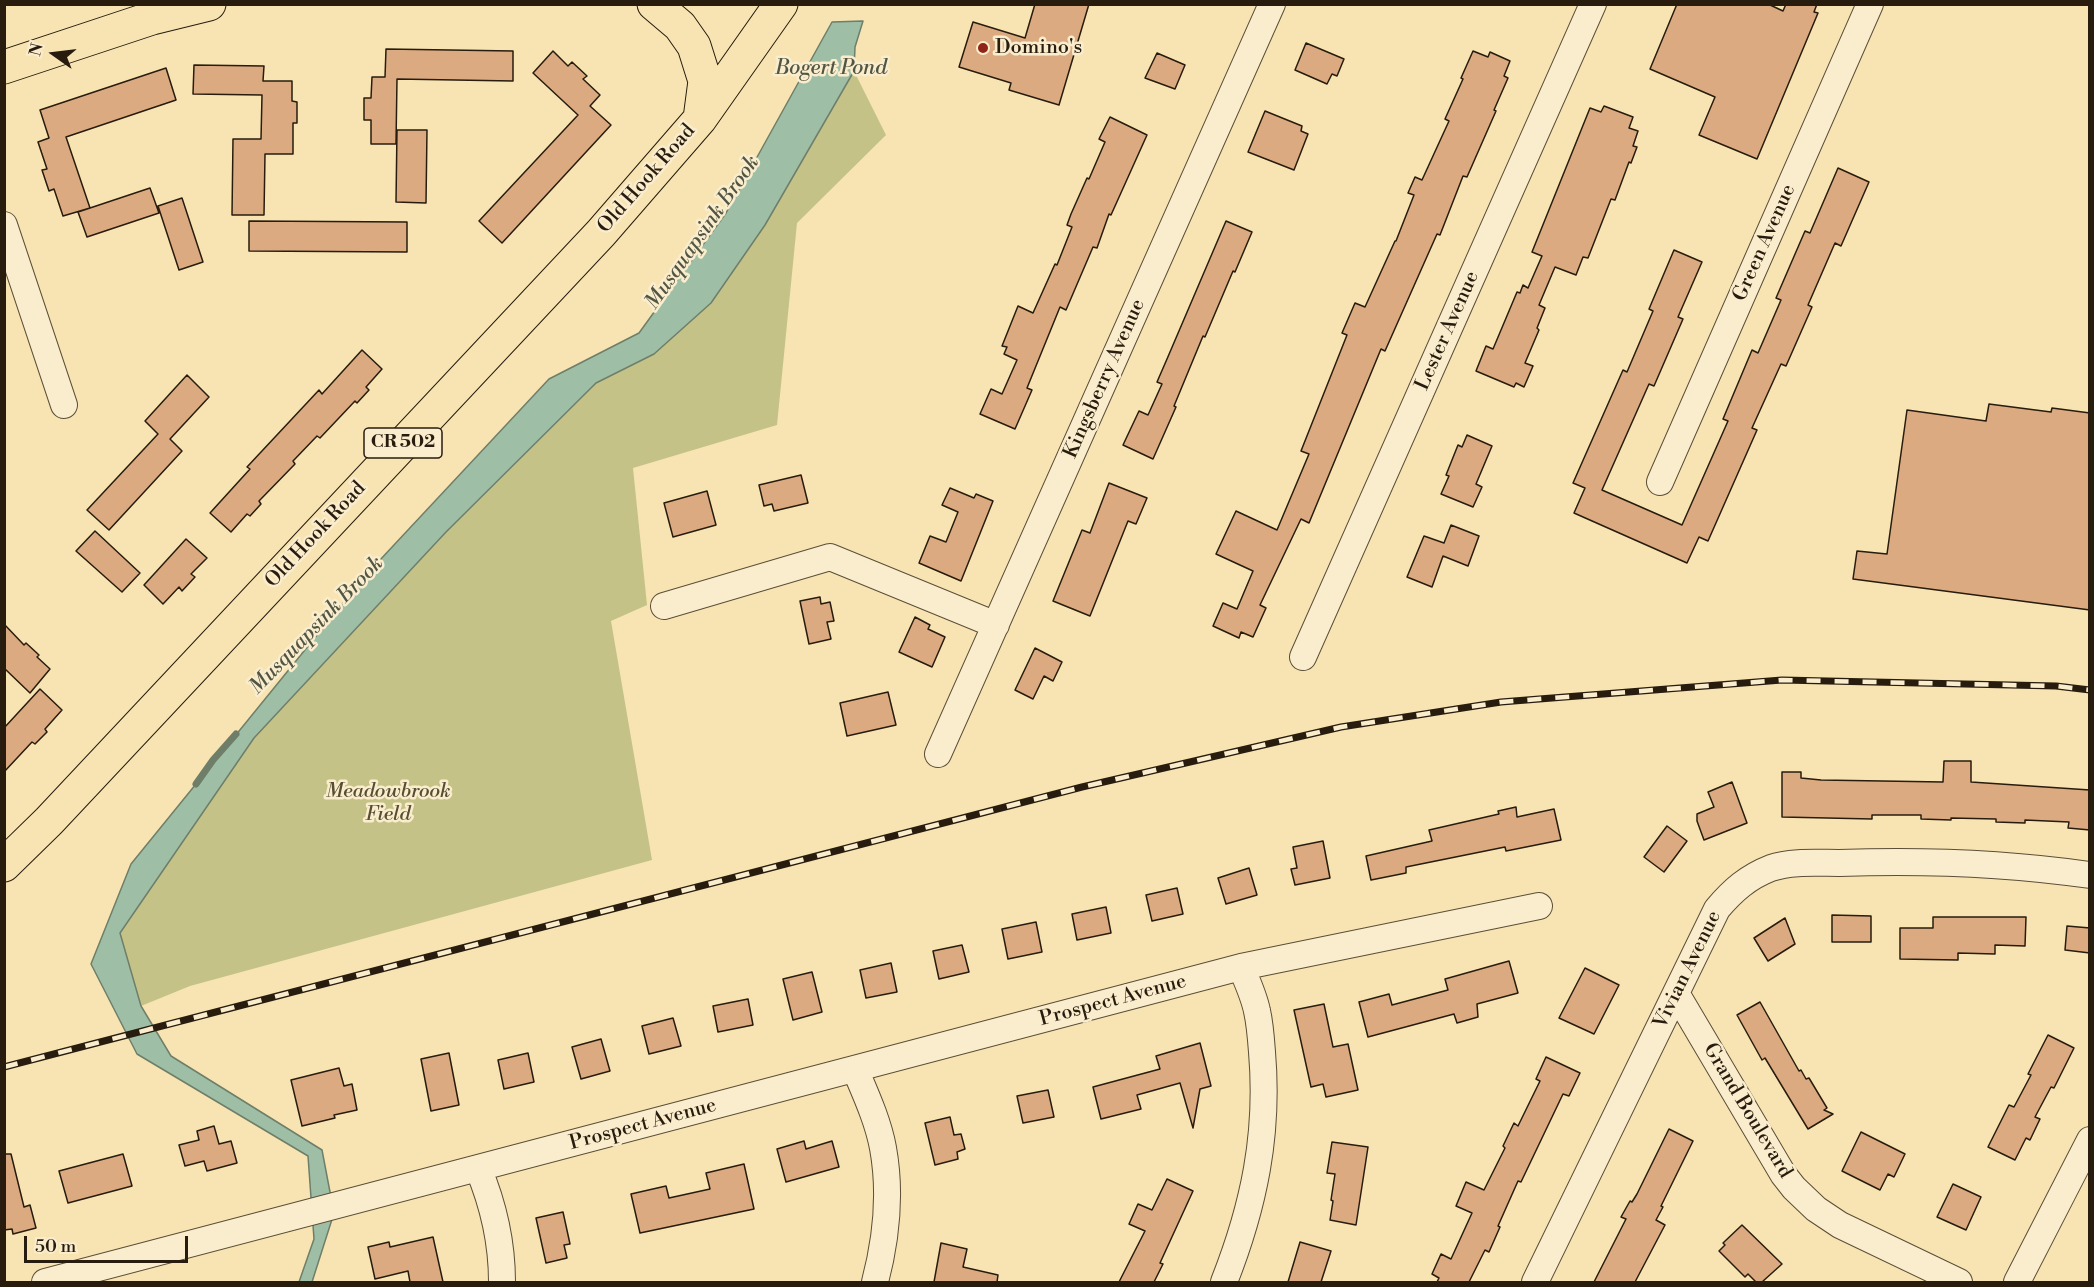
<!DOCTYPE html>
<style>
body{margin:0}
#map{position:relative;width:2094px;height:1287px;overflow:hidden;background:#f7e4b2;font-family:"Libre Bodoni",serif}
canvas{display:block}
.frame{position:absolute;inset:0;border:6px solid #271c0e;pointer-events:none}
.north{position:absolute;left:24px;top:24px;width:60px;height:60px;-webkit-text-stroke:4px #faedcd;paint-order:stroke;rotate:284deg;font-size:16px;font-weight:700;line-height:24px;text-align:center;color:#271c0e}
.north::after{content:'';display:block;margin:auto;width:21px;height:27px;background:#271c0e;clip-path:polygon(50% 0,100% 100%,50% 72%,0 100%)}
.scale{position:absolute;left:24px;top:1236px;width:164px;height:27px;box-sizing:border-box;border:3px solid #271c0e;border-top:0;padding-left:8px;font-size:18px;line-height:21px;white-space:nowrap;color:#271c0e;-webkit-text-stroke:4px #faedcd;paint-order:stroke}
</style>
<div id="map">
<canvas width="2094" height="1287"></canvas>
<div class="frame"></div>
<div class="north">N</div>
<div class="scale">50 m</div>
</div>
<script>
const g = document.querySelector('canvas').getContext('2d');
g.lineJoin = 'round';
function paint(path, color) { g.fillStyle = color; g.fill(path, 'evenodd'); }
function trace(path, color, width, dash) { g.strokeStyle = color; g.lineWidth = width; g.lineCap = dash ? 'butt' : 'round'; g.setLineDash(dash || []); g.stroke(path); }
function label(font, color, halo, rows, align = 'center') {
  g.font = font + ' "Libre Bodoni",serif'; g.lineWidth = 5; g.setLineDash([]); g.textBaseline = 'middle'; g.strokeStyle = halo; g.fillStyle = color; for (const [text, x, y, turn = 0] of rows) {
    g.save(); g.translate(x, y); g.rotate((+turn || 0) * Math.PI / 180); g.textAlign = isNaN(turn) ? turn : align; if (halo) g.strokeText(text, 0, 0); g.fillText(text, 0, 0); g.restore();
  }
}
paint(new Path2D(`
 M854 71 886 135 797 223 777 425 633 468 647 605 611 621 652 860 190 986 141 1006 120 933 254 738 446 532 596 383 654 353 711 303 765 225Z`), '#c4c287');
const water = new Path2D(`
 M863 21 855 47 854 71 765 225 711 303 654 354 596 383 446 532 254 738 120 933 141 1006 171 1056 322 1150 334 1213 312 1282H299L314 1239 308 1156 137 1054 91 964 131 864 365 576 549 379 639 333 726 213 832 22Z`);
paint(water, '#9ebfa6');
trace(water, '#6e7e69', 1.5);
trace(new Path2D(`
 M196 784 213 760 236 734`), '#6e7e69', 7);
const building = new Path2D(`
 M1035 4H1089L1059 105 1009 90 1011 83 959 67 973 22 1025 38Z
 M1677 4H1768L1783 11 1786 4H1817L1814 12 1818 13 1757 159 1699 135 1715 97 1650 69Z
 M1306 43 1344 59 1337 76 1332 74 1327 84 1295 70Z
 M386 49 513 51V81L397 79 396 144H371V120H364V98H371L372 77H385Z
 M553 51 568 66 572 62 587 76 583 79 600 95 590 106 611 125 502 243 479 221 578 115 533 73Z
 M1473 51 1488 57 1490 52 1510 61 1504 76 1508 78 1494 110 1496 111 1467 177 1463 176 1440 235 1437 234 1385 351 1381 349 1309 523 1301 519 1260 605 1266 608 1253 637 1241 632 1239 638 1213 626 1223 603 1237 609 1253 571 1216 554 1236 511 1277 530 1309 454 1301 451 1347 335 1342 333 1355 303 1365 307 1395 241H1396L1414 195 1408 193 1415 177 1422 180 1449 121 1445 119 1463 79 1461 78Z
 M1157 53 1185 65 1175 89 1145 78Z
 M194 65 264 66 263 81H292V101L297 102V123H293V154H265L264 215H232L233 139H261L262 95 193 94Z
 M166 68 176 100 66 137 90 208 63 216 54 189 49 191 42 170 47 169 38 142 49 138 40 110Z
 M1604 106 1633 117 1629 128 1638 131 1633 146 1637 147 1631 163 1629 162 1615 200 1611 199 1588 258 1583 257 1576 275 1555 267 1539 305 1545 308 1537 328 1539 330 1525 363 1533 366 1524 387 1516 383 1514 387 1476 371 1486 346 1493 349 1517 292 1520 293 1523 285 1528 288 1542 256 1532 252 1590 108 1601 112Z
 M1265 111 1302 126 1301 131 1308 134 1294 170 1248 152Z
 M1110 117 1147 135 1111 215 1109 214 1097 248 1093 247 1066 310 1060 307 1027 388 1032 390 1015 429 980 414 991 389 1002 394 1017 360 1004 354 1007 347 1002 346 1018 306 1033 313 1055 264 1057 265 1072 227 1067 225 1071 214 1087 178 1089 179 1105 142 1099 139Z
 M397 130H427L426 203 396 202Z
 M1838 168 1869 182 1841 246 1835 243 1808 305 1812 307 1786 366 1781 364 1752 428 1757 430 1708 541 1699 537 1687 563 1574 513 1585 488 1573 483 1623 370 1627 372 1653 311 1649 309 1674 250 1702 262 1678 317 1683 319 1654 386 1649 384 1602 490 1682 525 1728 421 1723 419 1752 350 1758 353 1781 300 1776 298 1805 231 1810 233Z
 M150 188 159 213 87 237 78 212Z
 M182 198 203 262 179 270 158 206Z
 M249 221 407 222V252L249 251Z
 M1226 221 1252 232 1235 272 1233 271 1205 337 1203 336 1174 406 1176 407 1153 459 1123 445 1139 411 1148 415 1162 384 1157 382 1167 359Z
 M362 350 382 369 366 387 369 390 357 403 355 401 320 438 317 436 293 461 295 464 259 501 261 504 250 516 247 514 231 532 210 513 250 469 247 467 319 390 322 394Z
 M187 375 209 397 170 439 182 451 109 530 87 510 158 434 145 421Z
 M1989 404 2051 412 2052 408 2090 413V610L1853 579 1857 551 1887 554 1907 410 1986 421Z
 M1467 435 1492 446 1476 484 1482 487 1473 507 1441 494 1449 476 1446 475 1458 445 1462 447Z
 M801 475 808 503 774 511 772 504 764 506 759 485Z
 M1109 483 1147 498 1136 524 1128 521 1090 616 1053 601 1082 530 1090 533Z
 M950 488 974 498 976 494 993 501 961 581 919 563 930 536 946 542 958 512 942 505Z
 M707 491 716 525 673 537 664 503Z
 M1451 525 1479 536 1468 566 1443 556 1432 587 1407 577 1424 536 1444 543Z
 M95 531 140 573 122 592 76 551Z
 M186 539 207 558 191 574 195 577 182 591 179 587 163 604 144 585Z
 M820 597 821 604 830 602 834 621 827 622 831 639 809 644 800 601Z
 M915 617 930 625 928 629 945 637 932 667 899 652Z
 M4 624 24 645 26 643 39 655 37 657 50 669 30 693 4 668Z
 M1035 648 1062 662 1053 681 1044 676 1033 699 1015 690Z
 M40 689 62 710 45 729 47 732 35 744 32 742 4 772V728Z
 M888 692 896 725 847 736 840 703Z
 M1944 761H1971V782L2090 790V830L2068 828 2069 822 2025 820V823L1996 822V819L1951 818V820L1921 819V815H1872V819L1782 817V772H1801V778L1821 780 1943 782Z
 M1732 782 1747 823 1704 840 1697 821V814L1714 807 1708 792Z
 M1516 807 1517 817 1554 809 1561 840 1506 851 1505 847 1406 867V873L1371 880 1366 856 1432 841 1429 830 1499 814 1498 811Z
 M1667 826 1687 841 1664 872 1644 857Z
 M1323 841 1330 878 1295 885 1291 869 1297 868 1293 847Z
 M1249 868 1257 895 1226 904 1218 878Z
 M1177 888 1183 914 1152 921 1146 895Z
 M1106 907 1111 933 1077 940 1072 914Z
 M1832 915 1871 916V942H1832Z
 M1933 917H2026L2025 946 1995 945V954L1958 953V960L1900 959V928H1933Z
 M1785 918 1795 944 1768 961 1754 938Z
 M1036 922 1042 952 1008 959 1002 929Z
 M2067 926 2090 928V953L2065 950Z
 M962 945 969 972 939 979 933 951Z
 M1509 961 1518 993 1477 1004 1478 1017 1457 1023 1454 1014 1368 1037 1359 1002 1389 994 1392 1005 1448 990 1445 979Z
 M891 963 897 992 866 998 860 970Z
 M1585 968 1619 985 1594 1034 1559 1018Z
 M812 972 822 1012 793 1020 783 979Z
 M748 999 753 1025 718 1032 713 1006Z
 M1760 1002 1799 1071 1801 1070 1806 1079 1809 1078 1827 1108 1824 1110 1833 1114 1808 1129 1765 1058 1762 1060 1737 1015Z
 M1324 1004 1333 1047 1348 1044 1358 1090 1326 1097 1323 1084 1311 1087 1294 1010Z
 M673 1018 681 1046 649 1054 642 1026Z
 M2048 1035 2074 1048 2054 1088 2051 1087 2035 1117 2040 1119 2030 1140 2026 1138 2015 1160 1988 1147 2009 1105 2014 1107 2031 1075 2028 1074Z
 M601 1039 610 1071 581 1079 572 1047Z
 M1200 1043 1211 1086 1200 1089 1193 1128 1180 1083 1137 1095 1141 1109 1101 1119 1093 1087 1160 1069 1156 1056Z
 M449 1053 459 1105 431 1111 421 1059Z
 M528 1053 534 1082 504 1089 498 1060Z
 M1546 1057 1580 1073 1569 1096 1563 1094 1521 1182 1518 1181 1498 1226 1500 1227 1489 1252 1485 1250 1469 1282H1437L1439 1278 1432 1274 1441 1254 1451 1259 1472 1213 1456 1206 1466 1182 1484 1190 1505 1148 1503 1146 1514 1123 1518 1126 1540 1081 1536 1079Z
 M339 1068 344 1086 352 1084 357 1110 334 1115 335 1118 302 1126 291 1080Z
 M1048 1090 1054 1117 1023 1123 1017 1096Z
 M950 1117 954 1135 961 1134 965 1149 957 1152 958 1159 935 1165 925 1123Z
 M214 1126 219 1144 231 1141 237 1163 207 1171 204 1161 185 1166 179 1145 199 1140 197 1131Z
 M1669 1129 1693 1141 1661 1206 1663 1207 1656 1220 1665 1225 1635 1282H1594L1626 1219 1621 1217 1630 1201 1632 1202 1637 1194Z
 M1861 1132 1905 1154 1894 1177 1888 1174 1880 1190 1842 1171Z
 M804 1141 806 1149 832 1141 839 1167 786 1182 777 1149Z
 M1332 1142 1368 1147 1356 1225 1330 1220 1333 1201 1331 1200 1335 1174 1327 1173Z
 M4 1154H11L24 1207 30 1205 36 1228 13 1234 12 1229 4 1230Z
 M123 1154 132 1186 68 1203 59 1171Z
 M744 1164 754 1209 640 1233 631 1194 666 1186 669 1198 710 1189 706 1173Z
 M1167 1179 1193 1191 1160 1263 1163 1264 1154 1282H1119L1145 1231 1129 1224 1138 1204 1152 1210Z
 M1953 1184 1981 1197 1966 1230 1937 1217Z
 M563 1212 570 1244 564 1245 567 1258 546 1263 536 1218Z
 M1742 1225 1782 1264 1762 1282H1756L1748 1274 1745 1277 1719 1251 1725 1245 1723 1243Z
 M433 1237 443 1282H410L408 1271 375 1279 368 1247 389 1242 390 1247Z
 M1300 1242 1331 1251 1321 1282H1288Z
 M941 1243 967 1249 963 1267 998 1275 997 1282H934Z`);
paint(building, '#dcaa80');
trace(building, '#271c0e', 1.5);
const street = new Path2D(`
 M4 225 64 405
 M1660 482 1870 4
 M664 606 830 557 996 625
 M1303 657 1593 4
 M938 754 1272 4
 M1676 993 1783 1174 1794 1188 1816 1209 1840 1225 1959 1282
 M855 1069C866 1095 878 1121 883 1148 891 1192 886 1240 875 1282
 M478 1168C494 1206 502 1242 502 1282
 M45 1282 1241 967 1539 906
 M1224 1282C1254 1206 1269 1134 1262 1052 1261 1038 1260 1024 1257 1011 1254 996 1247 981 1241 967
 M1535 1282 1717 909C1733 890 1748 877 1771 868 1791 861 1817 863 1839 863 1923 860 2006 863 2090 875
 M2017 1282 2090 1140`);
const primary = new Path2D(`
 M654 4 680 26 694 46 705 81 700 119
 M4 67 152 18 209 4
 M4 865 49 821 601 233 700 119 781 4`);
trace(street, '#5b4e37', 28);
trace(primary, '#271c0e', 35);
trace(street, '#faedcd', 26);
trace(primary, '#f7e4b2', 33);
const rail = new Path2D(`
 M4 1067 1082 787 1341 727 1501 702 1782 680 2056 686 2090 690`);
trace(rail, '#271c0e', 7);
trace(rail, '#faedcd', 4.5, [14]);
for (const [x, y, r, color] of [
 [983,48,6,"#8f2418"]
]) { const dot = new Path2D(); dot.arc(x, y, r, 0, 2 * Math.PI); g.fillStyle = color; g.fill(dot); trace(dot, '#faedcd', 2); }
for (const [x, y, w] of [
 [403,443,78]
]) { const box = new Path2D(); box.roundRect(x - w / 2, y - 15, w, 30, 4.5); g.fillStyle = '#faedcd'; g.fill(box); trace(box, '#271c0e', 1.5); }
label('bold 18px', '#271c0e', null, [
 ["CR 502",403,443]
]);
label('20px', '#271c0e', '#faedcd', [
 ["Domino's",995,48]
], 'left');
label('20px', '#271c0e', '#faedcd', [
 ["Old Hook Road",647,179,-49],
 ["Green Avenue",1765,243,-66],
 ["Lester Avenue",1448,331,-66],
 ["Kingsberry Avenue",1105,379,-66],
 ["Old Hook Road",316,535,-47],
 ["Vivian Avenue",1688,970,-64],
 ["Prospect Avenue",1113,1001,-15],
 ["Grand Boulevard",1747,1111,59],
 ["Prospect Avenue",643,1125,-15]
]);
label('italic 20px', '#564e32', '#faedcd', [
 ["Meadowbrook",388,792],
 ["Field",388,815]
]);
label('italic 21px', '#515543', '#faedcd', [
 ["Bogert Pond",831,69],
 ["Musquapsink Brook",703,233,-55],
 ["Musquapsink Brook",317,626,-46]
]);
</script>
